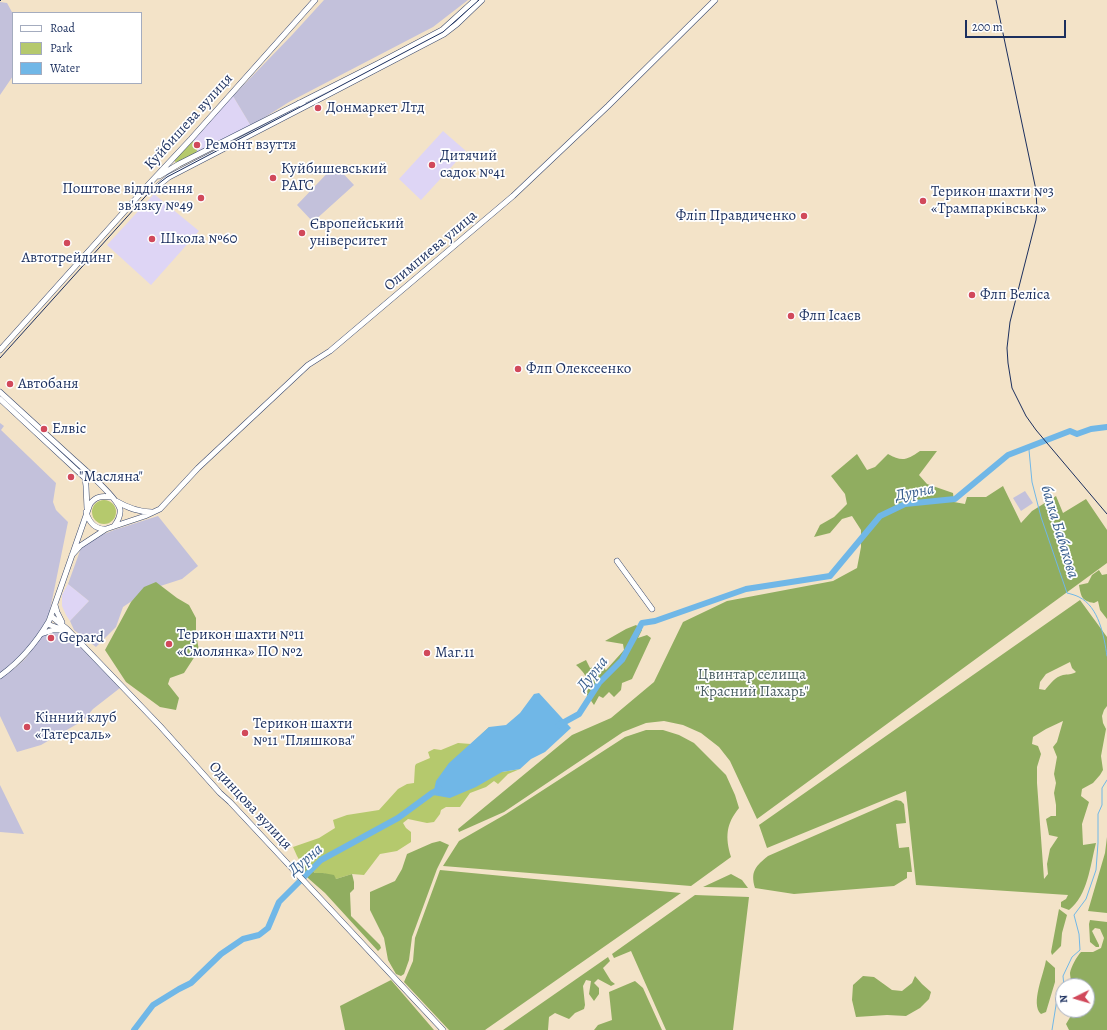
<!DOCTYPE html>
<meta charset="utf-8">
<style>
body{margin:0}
#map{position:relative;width:1107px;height:1030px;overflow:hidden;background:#f3e3c8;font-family:Alegreya,serif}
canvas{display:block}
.legend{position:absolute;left:12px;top:12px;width:130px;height:72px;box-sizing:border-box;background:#fff;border:1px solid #a4acbf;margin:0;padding:5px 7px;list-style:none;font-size:12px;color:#1b2f5e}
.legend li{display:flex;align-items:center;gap:8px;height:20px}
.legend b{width:20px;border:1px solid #a4acbf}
.north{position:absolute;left:1055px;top:978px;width:40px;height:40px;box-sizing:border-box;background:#fff;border:1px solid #a4acbf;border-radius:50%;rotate:265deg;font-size:11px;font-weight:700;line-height:16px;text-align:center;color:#1b2f5e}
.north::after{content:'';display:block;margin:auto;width:14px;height:18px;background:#d1495b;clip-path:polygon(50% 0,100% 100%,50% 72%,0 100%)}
.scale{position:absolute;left:965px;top:20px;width:101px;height:18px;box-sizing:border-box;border:2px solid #1b2f5e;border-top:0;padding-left:5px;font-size:12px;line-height:14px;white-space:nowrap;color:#1b2f5e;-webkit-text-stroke:3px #fff;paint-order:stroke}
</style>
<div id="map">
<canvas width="1107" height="1030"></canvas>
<ul class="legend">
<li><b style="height:5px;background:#fff"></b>Road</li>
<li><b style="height:11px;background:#b5c96d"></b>Park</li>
<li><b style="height:11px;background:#70b7e7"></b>Water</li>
</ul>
<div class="north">N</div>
<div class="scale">200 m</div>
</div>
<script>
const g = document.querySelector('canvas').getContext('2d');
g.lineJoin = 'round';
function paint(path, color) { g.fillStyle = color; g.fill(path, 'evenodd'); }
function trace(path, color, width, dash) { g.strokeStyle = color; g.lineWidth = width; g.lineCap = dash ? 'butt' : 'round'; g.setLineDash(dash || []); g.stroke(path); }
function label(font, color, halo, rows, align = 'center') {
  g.font = font + ' Alegreya,serif'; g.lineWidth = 3.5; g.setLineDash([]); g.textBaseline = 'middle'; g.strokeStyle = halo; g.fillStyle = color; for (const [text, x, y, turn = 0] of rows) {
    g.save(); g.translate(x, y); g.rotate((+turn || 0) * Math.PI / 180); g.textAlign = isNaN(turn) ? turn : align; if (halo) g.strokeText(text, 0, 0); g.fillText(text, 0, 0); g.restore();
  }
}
paint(new Path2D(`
 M233 96 251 126 196 153 193 141Z
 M443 131 466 151 421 200 399 179Z
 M154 194 199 231 151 285 107 245Z
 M68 584 89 601 70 621 66 615 62 606V595Z`), '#ded5f5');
paint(new Path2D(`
 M324 0H468L433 27 289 102 251 126 233 96 292 35Z
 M0 2 7 3 13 14V76L0 95Z
 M335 165 354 185 313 222 297 205Z
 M0 423 4 426 1 430 56 483 53 502 56 510 68 522 49 615 38 635 22 656 0 674Z
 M1025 491 1033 503 1021 511 1013 498Z
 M158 516 198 566 182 579 148 590 123 607 116 627 96 647 74 630 70 621 89 601 68 584 81 548 99 536 114 530Z
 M61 632 70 636 120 688 93 709 84 720 41 745 17 752 0 716V678L15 668 25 659 42 636 46 633Z
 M0 785 24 834 0 832Z`), '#c3c1db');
paint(new Path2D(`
 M193 141 198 148 196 153 177 164 174 160Z
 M92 512a12 12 0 1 1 24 0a12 12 0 1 1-24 0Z
 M489 727 502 772 520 769 508 774 498 784 494 781 486 787 470 793 460 807H446L441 810 440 814 434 822 427 823 408 819 403 823 406 828 411 832V842L397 851 380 854 364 875 352 874 336 879 323 873H315L301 863 297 856 293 847 319 838 335 828 333 820 347 815 379 810 398 789 407 784 414 783 415 766 416 764 430 758 428 752 434 749 441 750 458 743 471 744Z`), '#b5c96d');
paint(new Path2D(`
 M920 451H937L919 475 927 484 953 493 954 502 965 504 967 497H986L1003 486 1021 523 1032 511 1056 496 1063 513 1086 499 1107 530V563L757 819 730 761 719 747 701 733 683 725 664 721 646 723 623 732 504 812 459 832 458 829 572 735 611 718 654 682 683 622 727 601 833 581 857 568 861 547V530L852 516 842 519 830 533 814 537 820 525 834 517 847 504 845 494 831 476 857 454 867 470 875 467 888 454C902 462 907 460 920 451Z
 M1099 570 1102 575 1107 574V619L1100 610 1098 601 1094 603C1082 601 1081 597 1079 585L1088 583 1092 575Z
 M156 582 177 598 189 605 196 618V635L199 650 184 673 170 678 168 684 179 698 176 710 160 707 126 682 105 650 131 602 144 587Z
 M1080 600 1107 637V706L1104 710 1102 716 1103 723 1106 729 1101 756 1103 770 1100 775 1093 783 1082 789 1081 796 1089 802 1082 824 1083 845 1096 843C1090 866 1088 895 1069 910L1061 907V902L1066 899 1068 895 916 885 906 791 767 848 759 825ZM1070 662 1072 668 1076 672C1071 675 1068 674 1063 675 1055 677 1050 684 1045 690L1039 689 1040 682 1046 674ZM1063 721 1057 742 1053 747 1057 757 1054 774 1056 783 1054 793 1056 805V816H1051L1046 819 1049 835 1058 837 1050 849 1047 864 1048 874 1044 879 1037 783V767L1041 754 1038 746 1032 744 1033 737 1046 729Z
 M636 625 642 630 638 638 647 635 651 638 632 679 622 683 621 690 614 697 609 692 603 698 599 696 594 705 587 695C589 680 587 675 576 665L586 660 590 668 601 665 606 670 624 650 623 644 605 641 626 629Z
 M646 730H663L679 735 694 743 726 775 735 795 739 808C726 824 725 837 731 857L691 886 443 866 459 841 506 814 625 737Z
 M896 800 901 801 904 804 906 823 896 824 899 848 909 847 912 872H907V878L894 886 794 894 755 888C750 871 756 866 768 856Z
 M1107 837V913L1088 911 1105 853Z
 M440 841 449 845 437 869 412 937 409 960 404 974 401 976 396 974 388 960 384 938 370 910V892L395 881 402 869 407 854 432 843Z
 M301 863 315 873H323L334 875 336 879 352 874 354 882V889L350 893 351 916 380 945 381 948 378 951 325 893 309 879 295 864Z
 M440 870 681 893 485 1030H449L404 982 413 961 415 938Z
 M731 874 742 880 748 888 703 887Z
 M695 895 749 897 733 1030H666L631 951 614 958 612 954Z
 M1059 909 1067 915 1062 933 1061 946 1052 955 1051 952Z
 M1090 920 1107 922V1030H1069L1066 1024 1072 1014 1073 1010H1087V986H1070C1072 981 1070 977 1070 973 1071 967 1077 956 1081 952H1093L1101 948 1104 938 1100 929 1095 928 1092 931 1099 945V947H1096L1090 942 1089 924Z
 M608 957 610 961 603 968 611 981 615 984 611 986 598 979 594 983 599 988V994L594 1001 589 994 591 981 586 980 583 986 585 1005 584 1009 575 1013 569 1019 555 1013 549 1017 548 1030H503Z
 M1046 960 1055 968V982L1046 1012 1041 1014C1030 1004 1044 974 1046 960Z
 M863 976 874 977 892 990 902 991 912 983 915 976 922 984 931 992 929 999 920 1008 906 1016 887 1015 856 1017 852 1000 853 985Z
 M391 980 434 1030H345L340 1006Z
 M635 981 643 988 662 1030H594L598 1025 612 1020 609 992Z`), '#90ad60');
paint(new Path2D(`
 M539 693 571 728 545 752 531 759 520 769 502 772 476 787 450 798 433 795 436 781 449 763 489 727 506 725 520 713 534 694Z`), '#70b7e7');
trace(new Path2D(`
 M1031 446 1029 450 1032 482 1041 517 1067 593C1071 594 1075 595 1079 597 1099 607 1104 636 1107 656
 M1064 986 1063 976 1072 957 1080 950 1079 934 1074 915 1086 899 1096 870 1098 843V814L1102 805V788L1107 780
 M1052 1030 1057 999 1063 994`), '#70b7e7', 1);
trace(new Path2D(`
 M559 725 579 714 599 683 622 660 642 623 655 621 746 589 830 576 880 516 905 504 955 499 1008 455 1070 431 1077 434 1091 429 1107 427
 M134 1030 153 1005 179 989 191 983 221 954 243 939 259 935 268 928 279 902 321 860 398 818 432 793 440 789`), '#70b7e7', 6);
const secondary = new Path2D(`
 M299 103 306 106 444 34 457 24 482 0
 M159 176 179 164 379 63 442 30 475 0
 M154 189 169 177 306 106
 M0 350 149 184 191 139 315 0
 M0 392C24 414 48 436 72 458 83 468 117 497 120 509 121 516 118 521 114 526
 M0 399 85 478 86 486 87 509
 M116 501C128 508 138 512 152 512
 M86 512C89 522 94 529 105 529
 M72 555 80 546 106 529 145 516 160 509 198 468 308 365 330 351 513 196 608 106 715 0
 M617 561 652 609
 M55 605 57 612 62 622
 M51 616 67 629 160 726 220 793 230 802 443 1030
 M47 624 67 631
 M41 634 53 630H62
 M0 676C21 661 36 643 49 621L90 504C96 496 102 496 111 497`);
trace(secondary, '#3b4a6e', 6);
trace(secondary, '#fff', 5);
trace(new Path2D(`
 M996 0 1036 190 1037 211 1036 220 1010 322 1007 348 1008 363 1012 388 1026 416 1036 430 1107 514
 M0 358 153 188 167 177 443 32 479 0`), '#1b2f5e', 1);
trace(new Path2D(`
 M0 1 1 0`), '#1b2f5e', 1, [6, 3]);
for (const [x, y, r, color] of [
 [318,108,4,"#d1495b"],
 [197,145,4,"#d1495b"],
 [432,165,4,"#d1495b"],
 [273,178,4,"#d1495b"],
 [201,198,4,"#d1495b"],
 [923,201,4,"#d1495b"],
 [804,216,4,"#d1495b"],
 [302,233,4,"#d1495b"],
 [152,239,4,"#d1495b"],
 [67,243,4,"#d1495b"],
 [972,295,4,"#d1495b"],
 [791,316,4,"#d1495b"],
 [518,369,4,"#d1495b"],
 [10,384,4,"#d1495b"],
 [44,429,4,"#d1495b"],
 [71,477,4,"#d1495b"],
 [51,638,4,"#d1495b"],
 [169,644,4,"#d1495b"],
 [427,653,4,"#d1495b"],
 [27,727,4,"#d1495b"],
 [245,733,4,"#d1495b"]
]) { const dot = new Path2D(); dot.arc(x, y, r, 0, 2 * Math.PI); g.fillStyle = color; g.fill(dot); trace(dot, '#fff', 1.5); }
label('15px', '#1b2f5e', '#fff', [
 ["Донмаркет Лтд",326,108],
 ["Ремонт взуття",205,145],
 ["Дитячий",440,156],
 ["садок №41",440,173],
 ["Куйбишевський",281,169],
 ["РАГС",281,186],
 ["Поштове відділення",193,189,"right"],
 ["зв'язку №49",193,206,"right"],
 ["Терикон шахти №3",931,192],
 ["«Трампарківська»",931,209],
 ["Фліп Правдиченко",796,216,"right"],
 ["Європейський",310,224],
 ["університет",310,241],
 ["Школа №60",160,239],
 ["Автотрейдинг",67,258,"center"],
 ["Флп Веліса",980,295],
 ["Флп Ісаєв",799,316],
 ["Флп Олексеенко",526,369],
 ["Автобаня",18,384],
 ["Елвіс",52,429],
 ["\"Масляна\"",79,477],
 ["Терикон шахти №11",177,635],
 ["«Смолянка» ПО №2",177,652],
 ["Gepard",59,638],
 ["Маг.11",435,653],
 ["Кінний клуб",35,718],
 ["«Татерсаль»",35,735],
 ["Терикон шахти",253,724],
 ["№11 \"Пляшкова\"",253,741]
], 'left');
label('15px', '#1b2f5e', '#fff', [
 ["Куйбишева вулиця",189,122,-48],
 ["Олимпиева улица",431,251,-40],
 ["Одинцова вулиця",250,806,47]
]);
label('15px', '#495d62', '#fff', [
 ["Цвинтар селища",752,675],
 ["\"Красний Пахарь\"",752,692]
]);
label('italic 16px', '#395f8e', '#fff', [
 ["Дурна",915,493,-11],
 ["балка Бабакова",1059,532,73],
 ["Дурна",593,674,-51],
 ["Дурна",306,860,-40]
]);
</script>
